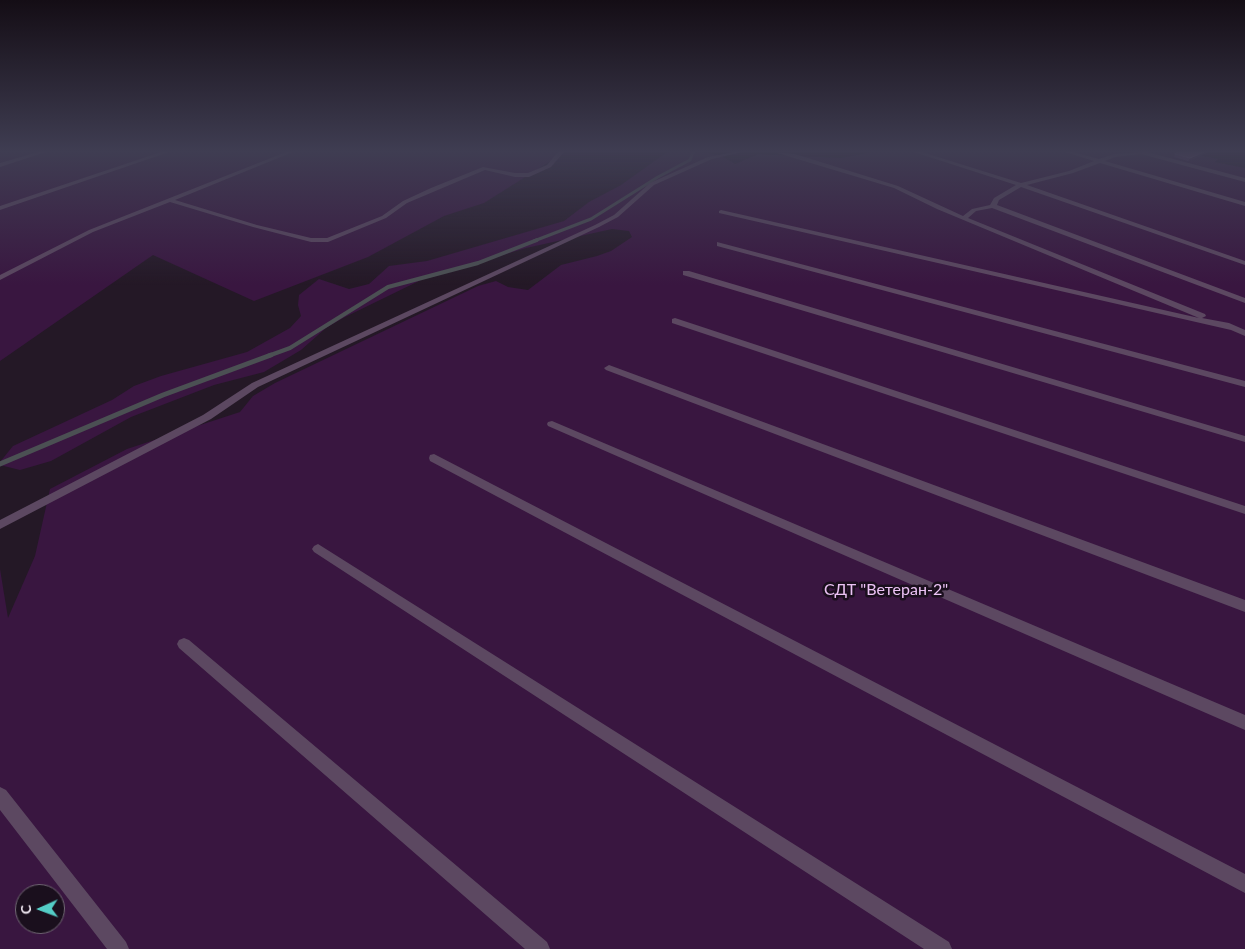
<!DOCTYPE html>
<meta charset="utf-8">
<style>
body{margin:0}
#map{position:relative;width:1245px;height:949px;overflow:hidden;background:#241826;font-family:Lato,sans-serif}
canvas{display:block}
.north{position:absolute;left:15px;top:884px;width:50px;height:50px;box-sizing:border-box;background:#1a0f1d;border:1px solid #726975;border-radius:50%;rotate:268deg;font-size:14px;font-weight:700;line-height:20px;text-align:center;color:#f7eff9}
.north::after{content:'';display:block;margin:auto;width:18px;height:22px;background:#54cdc7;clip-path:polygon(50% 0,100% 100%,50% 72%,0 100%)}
</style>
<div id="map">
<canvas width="1245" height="949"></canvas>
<div class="north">С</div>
</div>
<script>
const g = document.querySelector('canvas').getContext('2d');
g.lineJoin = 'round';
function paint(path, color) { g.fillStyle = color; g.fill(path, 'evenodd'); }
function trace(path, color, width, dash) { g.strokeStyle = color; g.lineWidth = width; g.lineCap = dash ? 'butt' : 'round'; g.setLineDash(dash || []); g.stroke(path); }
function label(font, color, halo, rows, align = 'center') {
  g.font = font + ' Lato,sans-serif'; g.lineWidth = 5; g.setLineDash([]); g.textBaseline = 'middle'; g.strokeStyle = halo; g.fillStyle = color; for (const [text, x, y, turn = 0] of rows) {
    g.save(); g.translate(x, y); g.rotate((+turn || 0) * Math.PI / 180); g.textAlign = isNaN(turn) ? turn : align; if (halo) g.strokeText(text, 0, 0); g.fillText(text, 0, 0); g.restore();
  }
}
paint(new Path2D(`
 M0 152H565L484 203 444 216 368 257 254 301 153 255 0 361Z
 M667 152C690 152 716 149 735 164L758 154 841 158 871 152H1184L1218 159 1215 162 1245 168V949H0V569L8 618 35 556 50 489 127 449 240 412 253 396 275 383 478 286 496 281 508 287 528 290 561 265 597 256 611 251 632 237 629 231 612 229 526 248 423 279 343 318 326 328 301 350 264 372 214 385 131 417 51 461 20 470 0 465V462L13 446 112 400 134 386 161 376 247 352 290 328 301 316 298 305 299 295 319 279 349 289 369 284 389 266 427 261 564 221 589 202 621 185ZM25 894H55V924H25Z`), '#391640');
trace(new Path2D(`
 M534 241 591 219 658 177 690 160 693 152`), '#4b5053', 3);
trace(new Path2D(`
 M268 356 290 348 388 287 478 263 537 240`), '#4b5053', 4);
trace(new Path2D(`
 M0 464 163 395 271 355`), '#4b5053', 5);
paint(new Path2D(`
 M38 152H46L0 167V163Z
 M161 152H169L0 210V206Z
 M286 152H293L175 200 257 225 311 238H327L382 216 403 201 431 188 483 167 515 173H528L547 165 558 152H564L551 167 529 177H515L485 170 407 203 386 218 328 242H311L253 227 170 202 93 232 0 280V275L89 230Z
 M733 152H743L712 159 654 185 618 217 599 227 258 387 211 419 0 529V520L203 415 252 383 595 225 614 215 650 183 708 157Z
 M774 152 795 154 898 186 963 216 972 209 990 205 994 198 1016 185 914 152H922L1021 183 1069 171 1094 161 1065 152H1073L1099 159 1114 154 1147 152 1245 178V182L1141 154 1115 157 1105 161 1245 202V206L1100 163 1073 173 1027 185 1245 261V265L1021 187 999 200 997 205 1245 298V303L992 208 976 211 968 218 1205 314 1206 316 1202 318 1229 323 1245 330V336L1231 330 719 213V211L721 210 1199 318 937 209 894 188Z
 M717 242 1245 381V387L717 246Z
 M683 271H689L1245 436V442L683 275Z
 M675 318 1245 506V514L672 323V319Z
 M609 365 1245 600V612L606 370 604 368Z
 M552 421 1245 715V730L548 426 547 424 548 422Z
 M434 454 1245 874V893L430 461 429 458 430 455Z
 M318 544 949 942 952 949H924L314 552 312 549 314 546Z
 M184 638 189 640 547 942 550 949H525L179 648 177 644 179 640Z
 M0 787 6 790 126 942 129 949H107L0 810Z`), '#5c4861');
paint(new Path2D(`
 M1209 152 1188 161 1174 157 1175 154Z`), '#61366b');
paint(new Path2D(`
 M1204 152H1209L1188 161 1190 158Z`), '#422249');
const building = new Path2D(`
 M1179 152H1204L1190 158 1175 154Z`);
paint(building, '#714a7a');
trace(building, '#86648e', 1);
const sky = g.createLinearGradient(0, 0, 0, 285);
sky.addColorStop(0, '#140d15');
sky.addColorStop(0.53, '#3f3d52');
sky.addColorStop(1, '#3f3d5200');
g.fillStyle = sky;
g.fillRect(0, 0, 1245, 285);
label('16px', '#ecc2f5', '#1a0f1d', [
 ["СДТ \"Ветеран-2\"",886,590]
]);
</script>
